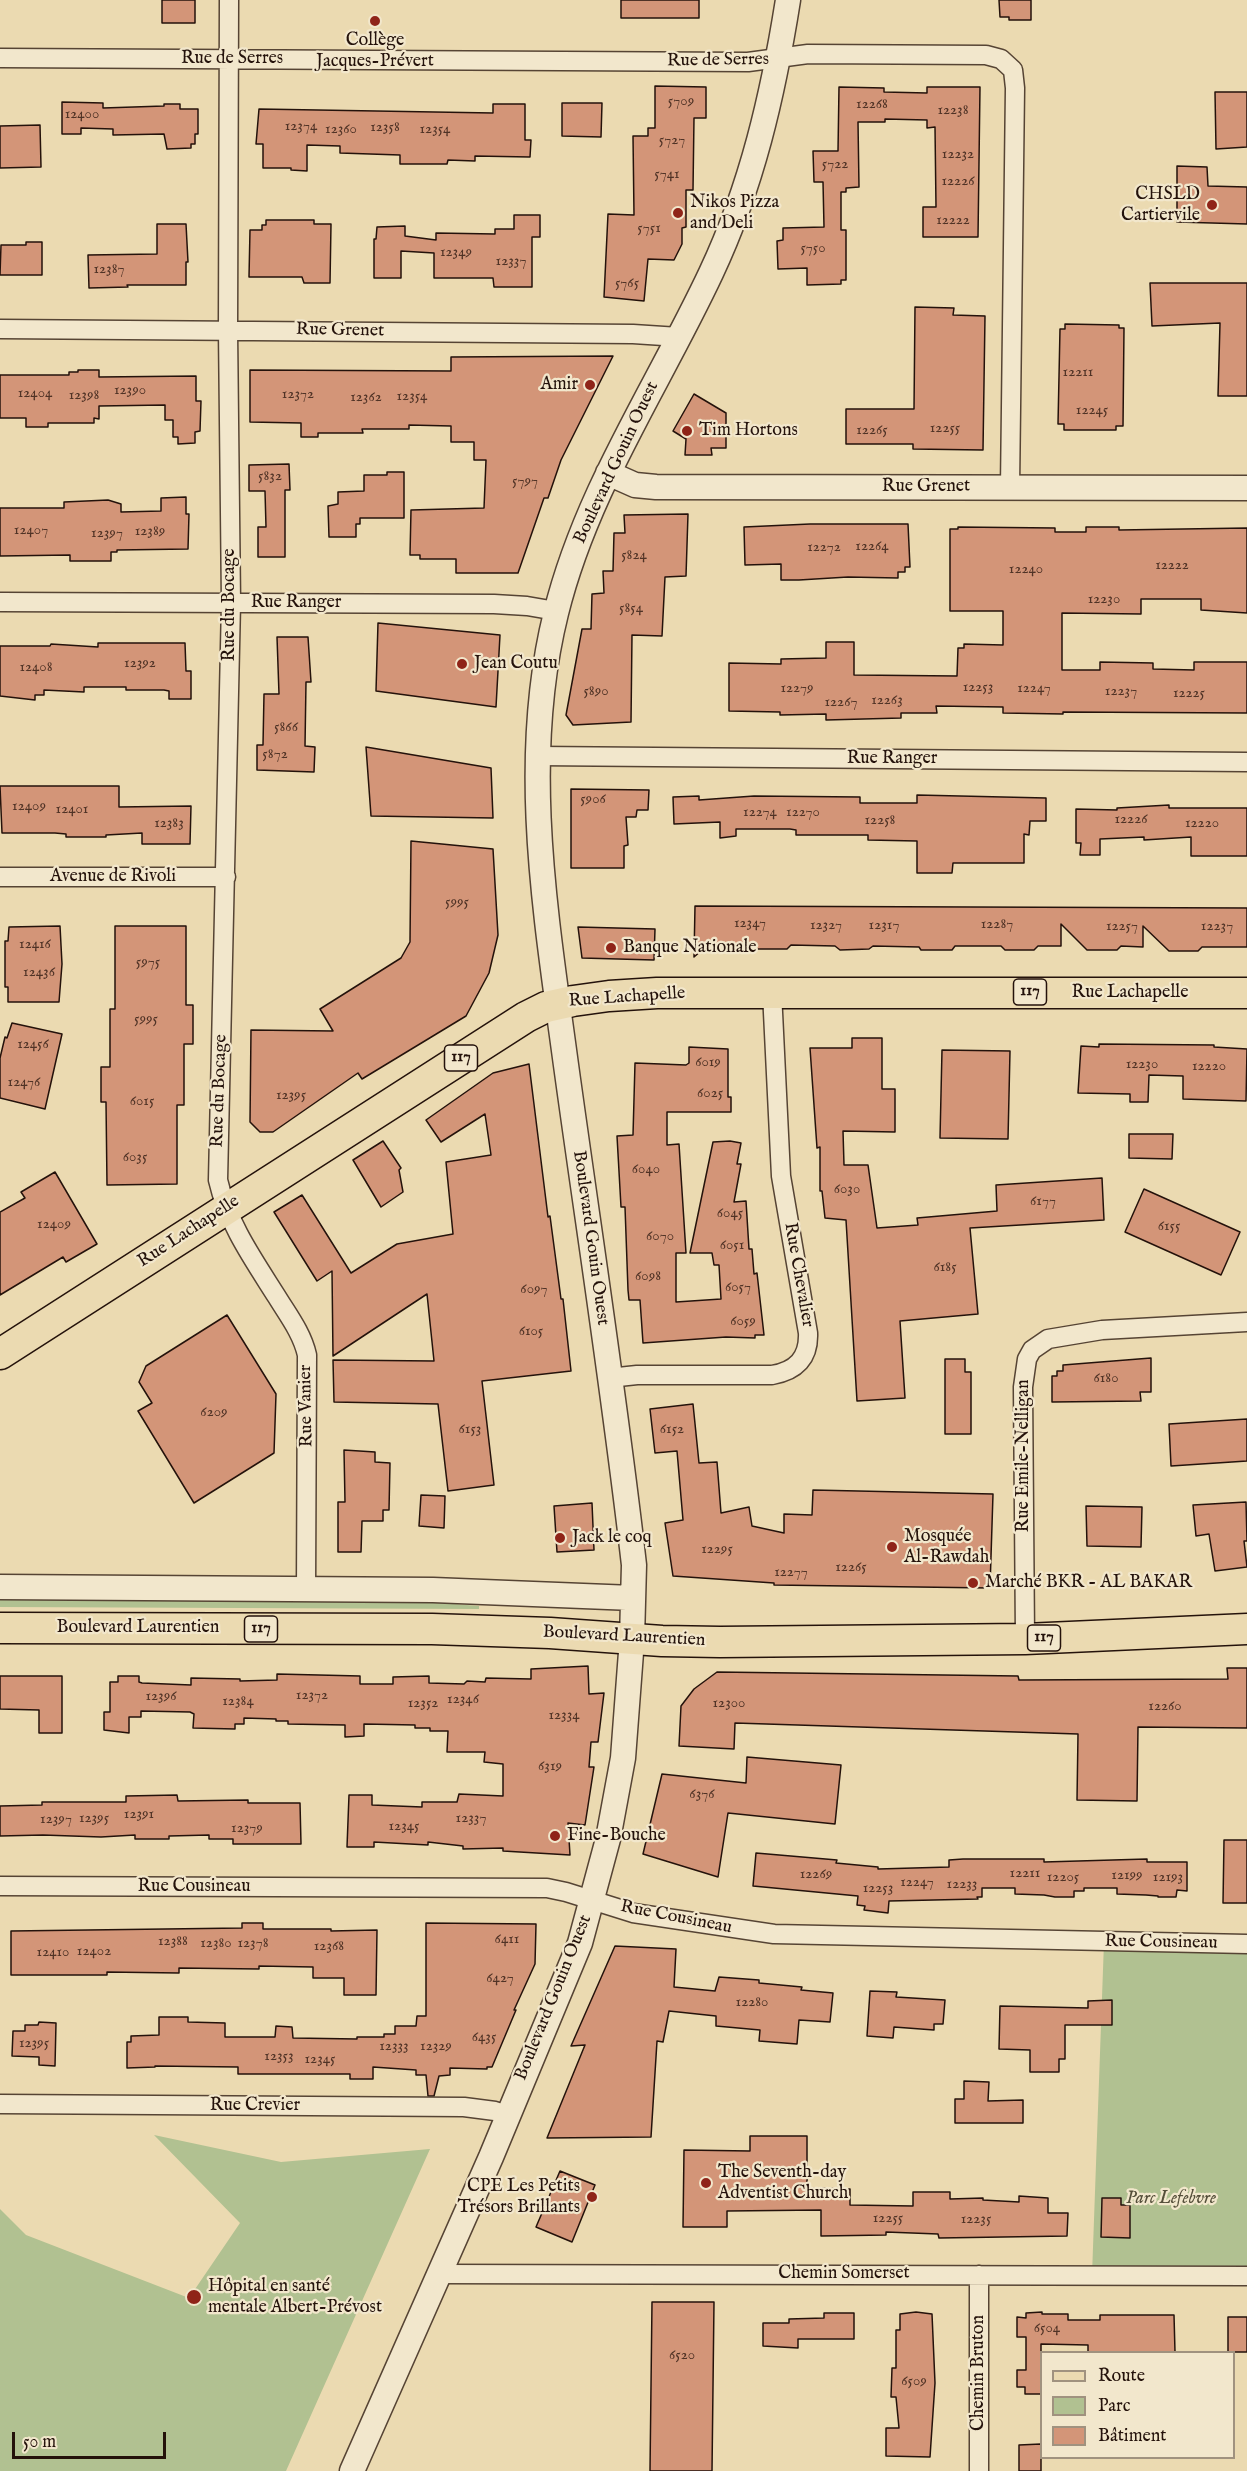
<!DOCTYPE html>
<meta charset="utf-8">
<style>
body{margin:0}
#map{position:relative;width:1247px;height:2471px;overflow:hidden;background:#ebdab1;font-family:"IM FELL English",serif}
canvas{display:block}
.legend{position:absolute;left:1040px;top:2351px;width:195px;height:108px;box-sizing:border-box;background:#f2e7cc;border:2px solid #a0927f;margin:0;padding:8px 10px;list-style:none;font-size:18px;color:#24120b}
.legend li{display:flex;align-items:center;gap:12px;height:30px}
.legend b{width:30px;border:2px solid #a0927f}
.scale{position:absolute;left:12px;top:2432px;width:154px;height:27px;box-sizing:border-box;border:3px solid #24120b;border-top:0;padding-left:8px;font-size:18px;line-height:21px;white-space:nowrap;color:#24120b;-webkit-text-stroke:4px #f2e7cc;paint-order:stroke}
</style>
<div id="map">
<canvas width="1247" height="2471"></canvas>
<ul class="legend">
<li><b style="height:8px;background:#ebdab1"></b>Route</li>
<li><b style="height:16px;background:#b1c191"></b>Parc</li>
<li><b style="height:16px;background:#d39578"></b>Bâtiment</li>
</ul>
<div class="scale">50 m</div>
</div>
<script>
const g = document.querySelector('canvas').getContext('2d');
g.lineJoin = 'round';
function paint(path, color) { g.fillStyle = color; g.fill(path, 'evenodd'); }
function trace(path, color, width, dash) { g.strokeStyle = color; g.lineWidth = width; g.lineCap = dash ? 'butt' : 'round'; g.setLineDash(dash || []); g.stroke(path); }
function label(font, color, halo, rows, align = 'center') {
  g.font = font + ' "IM FELL English",serif'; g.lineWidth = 4.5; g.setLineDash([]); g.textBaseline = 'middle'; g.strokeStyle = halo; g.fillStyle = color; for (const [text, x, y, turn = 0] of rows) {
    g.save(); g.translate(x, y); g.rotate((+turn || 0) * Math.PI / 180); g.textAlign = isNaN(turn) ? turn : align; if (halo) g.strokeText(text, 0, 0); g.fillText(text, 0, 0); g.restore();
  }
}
paint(new Path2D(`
 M20 1599 442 1603 479 1606V1609L0 1607V1600Z
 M1104 1942 1247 1944V2276L1092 2275Z
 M154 2135 281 2162 430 2149 286 2471H0V2209L26 2235 189 2298 240 2223Z`), '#b1c191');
const building = new Path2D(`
 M162 0H195V23H162Z
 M621 0H699V18H621Z
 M999 0H1031V20H1009V17H1000Z
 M655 86 706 87V118H694L693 190H686V227L682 228V244L674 260 648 259 644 301 604 297 608 214 634 215 633 136H648V128H655Z
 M839 87 884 88V92L927 93V87H980L978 237H923V207H936L935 127 927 128V120L885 119V122H858L859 187 846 188V192H841V230H846V280H841V284L807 285V268L778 269 777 241 783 240V228L824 227 823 182H814L813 151H838Z
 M1215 92H1247V147L1216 149Z
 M62 102 103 103V108L164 106V104H180V109H198V134H195V144H191V148L167 149 164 134 113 135V129L81 128V134H62Z
 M562 103H602L601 137 562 136Z
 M493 104H525V140H531L530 157 475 156V161L448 160 447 164H400V155L340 153V146L307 145V171L291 170V168H263V144H256L259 109 493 113Z
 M40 125 41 167 0 168V126Z
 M1177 166 1207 167 1208 186 1247 187V224L1177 222Z
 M514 215H540V237H532V287H494L493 278H434V253L401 251V278H374V239H376L377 227 405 226V236L436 240V233L495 234V229H514Z
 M266 220H314V224H331L330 283H304L302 277H249L250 230H262V225H266Z
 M157 224H186L188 262H186V285H127L128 287 89 288 88 255 157 254Z
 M26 242H42V275H0L1 245H26Z
 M1150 283H1247V396H1218L1220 323 1152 326Z
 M915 307 954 308 953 315 985 316 983 450 913 449V444H846V409H914Z
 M1065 324 1119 325V328H1124L1123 426H1116V430H1064V424H1058L1060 329H1065Z
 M613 356 561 460 548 498H544L518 573H456V559H420V555H410L411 510 484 508 486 460H474V442H451V426L409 425V429H362L363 433H318V437H301V423L250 422V370L451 371V357Z
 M78 370H99V377L196 376V401H201L200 431 195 432V443L178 444V437H173V420H165V405L99 406V419L94 418V423H48V427H26V418H0V375H69V372H78Z
 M694 394 726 413V448H711L712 455H685L686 439 673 431Z
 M289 464 290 490H285V557H258V527H266L265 491H249V465Z
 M387 472H404V518H360V524H356V537H329L328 506 338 504V492L364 491V475H387Z
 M186 497V514H189L188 549 117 550V552H111V561H70V555L0 556V508H64V502L108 500 121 504V512L161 511V498Z
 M688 514 686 576 665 577 662 636 632 635 631 722 573 725 566 715 582 629H591L592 594 604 593 603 571H613L614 533H625L624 515Z
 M810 524H908L910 567H905V572H898V578L848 577 799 580H781V564L745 565 744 527Z
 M958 527 1055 528V532H1086V527H1119V530L1247 528V613L1201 610V599H1141V614L1062 613V670H1100V662L1153 663V669L1194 670V662H1247V713L1063 712V714L1003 713V707L936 706 937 713H901V718L826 720V714L780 715V712L729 711V663L781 664V659L826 658V642H854V675L957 676 958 648H964V644L1003 645V611H950V529H958Z
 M378 623 500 635 496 707 376 691Z
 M277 637H308L311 682H306L305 746 315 747 314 772 257 770V745H263L264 694H279Z
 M98 643H185L186 671H191V699H169V691L164 690H126V687H84V692L44 690V695H35V700L0 696V646H50L51 644 98 647Z
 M366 747 491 768 493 818 371 816Z
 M0 786H119V807L191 806 190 844H142V833L106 835V837H66V834L55 833H2Z
 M571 789 649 790 648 810H637L636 817H626L628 845 624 846V868H571Z
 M917 795 1046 798V821H1030L1029 835 1024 834V863H953L952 873H917V841L868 840V835H796V830L790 829H736V836L720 838V822L674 824 673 797 699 796V800L754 796 860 797V803H917Z
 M1169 805V808H1247V856H1191V837L1144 840V837L1100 839V855H1080L1081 843H1076V809L1117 810V808Z
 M411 841 493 849 498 935 489 973 466 1016 362 1079 358 1073 273 1132H260L250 1122 251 1030 333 1031 320 1009 401 958 410 942Z
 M695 906 1247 908V947H1202L1198 951H1169L1143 926V947L1121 946 1117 950H1087L1061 924V946H1038L1034 950H1005L1001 946H955L952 950H921L919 947 873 946 869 949 840 950 835 946 791 945 787 949H757L753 946 708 945 694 957Z
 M60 926 62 964 59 1002H8V987H5V941H8L9 927Z
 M115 926H186V1005H193V1044H184V1105H177V1184L107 1185 106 1102H101V1067H110V1009H115Z
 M578 927 655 929 654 960 582 958Z
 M12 1023 62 1034 45 1109 0 1098V1058L5 1037 7 1038Z
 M852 1038H882V1089H895V1132L843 1131 844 1165H868L877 1228 918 1225 917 1218 997 1211 996 1185 1102 1178 1104 1220 970 1228 978 1314 900 1321 905 1398 857 1401 846 1220 825 1218 822 1191H820V1147L817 1148 810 1048H852Z
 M1099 1044 1214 1045V1047L1247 1049 1246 1101 1183 1099V1076L1149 1075 1148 1102H1130V1094L1078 1093 1081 1046 1099 1047Z
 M689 1047 728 1049V1097H731V1112H667V1145L679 1144 686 1253H676V1302L721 1299 719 1265H714L712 1253H690L713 1142 730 1141 741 1143 737 1164H741L734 1202 746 1201 749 1249H752L754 1274 757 1273 764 1335H755V1338L726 1337 643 1343 640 1300H629L628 1290 625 1207H621L617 1136 633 1135 635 1063 686 1065 689 1063Z
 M942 1050 1010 1051 1008 1139 940 1138Z
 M529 1064 548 1217 550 1216 561 1299H563L571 1371 482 1381 494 1485 448 1491 438 1404 334 1402 333 1360 434 1361 427 1294 333 1356 332 1271 317 1281 274 1212 302 1195 351 1273 397 1244 453 1234 446 1162 491 1155 485 1114 441 1142 426 1120 493 1073Z
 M1129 1134H1173L1172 1159 1129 1158Z
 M383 1141 401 1168 399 1170 403 1192 381 1207 353 1160Z
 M55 1172 97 1244 66 1262 63 1257 0 1295V1212L25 1198 21 1192Z
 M1144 1189 1240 1232 1221 1275 1125 1232Z
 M227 1315 276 1394 274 1453 194 1503 138 1411 152 1403 139 1382 146 1366Z
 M1151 1358V1392H1140L1141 1401 1052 1402V1376H1057V1371H1063V1365Z
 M945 1359H965V1372H971V1434H945Z
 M693 1404 699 1463 717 1462 721 1513 749 1507 752 1526 784 1533V1514L812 1515 813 1490 993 1494 990 1588 774 1585V1583L673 1576 665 1523 683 1520 677 1451 655 1453 650 1409Z
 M1247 1419V1461L1171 1466 1169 1424Z
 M344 1450 375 1452V1462L390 1463 389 1510H383V1521H362L361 1552H338V1502H345Z
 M421 1495 445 1496 444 1528 419 1526Z
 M1246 1502 1247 1541H1244L1247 1567 1215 1571 1209 1534 1196 1536 1193 1505Z
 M592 1503 594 1550 557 1552 554 1506Z
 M1086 1506 1142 1507 1141 1547 1087 1546Z
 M588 1666 589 1694 604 1693 598 1742H591L589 1767H594L585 1825 568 1823 570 1855 503 1851V1848L463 1849V1846L428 1842V1845L374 1842V1847H347L349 1795H372V1805L422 1807V1802H457L459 1794 503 1796V1764L484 1762 485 1752H447L448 1731H430V1728H415V1725L364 1724V1736L345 1737V1725L288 1724V1721H276V1719L244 1718V1724H235V1729L193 1728 194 1714 190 1712 141 1711V1717H129V1733L104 1730V1712H110V1682H118V1676H139V1682L142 1683 191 1685V1678L240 1679V1681L277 1680V1674L360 1676V1684H393V1677L429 1676V1683L464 1684 467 1681 485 1682 486 1678 531 1679V1669Z
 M1227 1668H1247V1728L1138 1727 1137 1801 1077 1800 1078 1734 735 1723 734 1749 679 1746 681 1706 694 1689 717 1672 1018 1676 1019 1680 1228 1679Z
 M0 1676H62V1733H39V1710L0 1709Z
 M747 1757 841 1765 835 1824 728 1813 718 1877 643 1854 662 1774 746 1783Z
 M177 1795 178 1801 248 1800V1803H300L301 1844H233V1839H209V1835L169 1836V1839H135V1835L101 1837 43 1835 0 1836V1806L42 1805V1802H126V1796Z
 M1224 1840H1247V1903H1223Z
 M756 1853 837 1860 836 1863 878 1867V1869L949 1867V1860L963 1859H1044V1862L1147 1859V1862H1187V1891L1177 1890 1176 1897H1158V1896L1146 1895 1117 1894V1888H1084V1891H1074V1897H1055L1044 1895 1015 1894V1888H982V1897H977L978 1899 889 1901 888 1913 864 1910 865 1906 857 1905 858 1896 753 1886Z
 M242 1923H263V1929H331V1931L377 1930 376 1995H344V1978H313V1967L259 1966V1969L179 1968V1973L107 1972V1975H11V1931L242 1928Z
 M426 1923 536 1924 535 1964 514 2010H516L492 2067H487V2069L450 2068V2075L439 2076 434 2096H428L426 2075H416V2070L373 2067V2079H350V2074H238V2067L155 2066V2067L127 2068V2042H131V2036L159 2035V2017H188V2022L225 2023V2037H275L276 2026 292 2027 293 2038 357 2039V2037H384V2034H395V2026H416L417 2016H426Z
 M615 1946 676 1949 674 1987 715 1991 719 1977 759 1980V1983L802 1987 801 1990 833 1993 830 2022 799 2020 797 2044 759 2041 760 2030 716 2026V2016L669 2011 663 2042 657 2041 651 2137 547 2138 585 2045 571 2046Z
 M870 1991 897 1992 896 1997 945 2000 943 2024H934V2030L894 2027 893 2038 867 2036Z
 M1112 2000V2025H1065V2059H1059V2072H1030V2050L999 2049 1000 2006 1088 2008V2001Z
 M39 2022 56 2023 55 2066 39 2065V2057L12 2056 13 2031H25V2025H38Z
 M964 2081 989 2082 988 2101 1023 2100V2123H955V2099H964Z
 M750 2136H807V2188L850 2189V2205L913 2206V2192H950V2199L983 2198V2200L1019 2202V2196L1048 2198V2213H1068L1067 2236 939 2238 938 2234 886 2232V2235L821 2236V2210L727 2211V2227H683L684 2150 750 2151Z
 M560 2171 595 2185 572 2242 536 2227Z
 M1102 2198H1121V2205H1130V2238L1101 2237Z
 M652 2302H714L712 2471H650Z
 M916 2312 932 2314 935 2383 930 2457 886 2456V2428H899L896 2397H891L892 2368H896V2330H900V2314Z
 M1042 2312V2314H1068V2320H1100V2315H1174L1175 2352H1088V2345L1041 2344V2394H1025V2387H1017V2370H1026V2337H1017V2317L1026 2318V2313Z
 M824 2313H854V2339H798V2348L763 2346V2323H789V2319L824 2318Z
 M1228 2317H1247V2352H1228Z
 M1041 2444V2471H1019V2445Z`);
paint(building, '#d39578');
trace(building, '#24120b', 1.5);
const minor = new Path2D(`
 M229 0 228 330 231 603 218 1180C228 1224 253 1259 277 1297 288 1315 302 1333 307 1355L306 1590
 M0 58 748 62 808 54 986 55 1001 59 1013 70 1015 88 1010 487
 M0 329 633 334 679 337
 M0 602 494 604 527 606 556 611
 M537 756 1247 762
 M0 877H226
 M609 1378 637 1375H772C796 1371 809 1358 808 1333L781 1176 772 992
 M1025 1639 1023 1387 1027 1359 1032 1350 1048 1339 1102 1330 1247 1322
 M0 1886 547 1888 566 1892 633 1913 774 1934 1247 1944
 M0 2104 464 2107 495 2111 508 2115
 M440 2274 1247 2276
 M979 2471V2275`);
const tertiary = new Path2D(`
 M608 473 635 485 656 487 1247 488
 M0 1587 433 1590 633 1598
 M352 2471 491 2157 580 1943 608 1839 623 1758 632 1639 634 1565C615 1398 589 1232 566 1065 546 916 519 761 556 613 586 491 658 386 711 273 752 186 773 95 788 0`);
const primary = new Path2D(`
 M0 1354 526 1017 546 1007 573 1001 609 996 657 993H1247
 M0 1628 432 1629 550 1633 662 1641 720 1642 1025 1639 1247 1629`);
trace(minor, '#564434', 21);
trace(tertiary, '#564434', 27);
trace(primary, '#24120b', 33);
trace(minor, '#f2e7cc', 18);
trace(tertiary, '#f2e7cc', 24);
trace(primary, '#ebdab1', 30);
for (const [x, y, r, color] of [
 [375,21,6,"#8f2418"],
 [1212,205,6,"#8f2418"],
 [678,213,6,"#8f2418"],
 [590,385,6,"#8f2418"],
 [687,431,6,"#8f2418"],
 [462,664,6,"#8f2418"],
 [611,948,6,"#8f2418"],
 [560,1538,6,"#8f2418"],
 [892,1547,6,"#8f2418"],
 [973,1583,6,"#8f2418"],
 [555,1836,6,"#8f2418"],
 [706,2183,6,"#8f2418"],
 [592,2197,6,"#8f2418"],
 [194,2297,8,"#8f2418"]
]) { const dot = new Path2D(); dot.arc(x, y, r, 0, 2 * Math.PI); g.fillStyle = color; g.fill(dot); trace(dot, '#f2e7cc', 2); }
label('15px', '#503326', null, [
 ["5709",681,102],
 ["12268",872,105],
 ["12238",953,111],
 ["12400",82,115],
 ["12374",301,127],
 ["12358",385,128],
 ["12360",341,130],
 ["12354",435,130],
 ["5727",672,141],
 ["12232",958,155],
 ["5722",835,165],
 ["5741",667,175],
 ["12226",958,182],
 ["12222",953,221],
 ["5751",649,229],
 ["5750",813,249],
 ["12349",456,253],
 ["12337",511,262],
 ["12387",109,270],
 ["5765",627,284],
 ["12211",1078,373],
 ["12390",130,391],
 ["12404",35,394],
 ["12372",298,395],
 ["12398",84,396],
 ["12354",412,397],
 ["12362",366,398],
 ["12245",1092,411],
 ["12255",945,429],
 ["12265",872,431],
 ["5832",270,477],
 ["5797",525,482],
 ["12407",31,531],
 ["12389",150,532],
 ["12397",107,534],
 ["12264",872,547],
 ["12272",824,548],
 ["5824",634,556],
 ["12222",1172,566],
 ["12240",1026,570],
 ["12230",1104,600],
 ["5854",631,609],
 ["12392",140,664],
 ["12408",36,668],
 ["12253",978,688],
 ["12279",797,689],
 ["12247",1034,689],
 ["5890",596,692],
 ["12237",1121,692],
 ["12225",1189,694],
 ["12263",887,701],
 ["12267",841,703],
 ["5866",286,728],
 ["5872",275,755],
 ["5906",593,800],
 ["12409",29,807],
 ["12401",72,810],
 ["12274",760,813],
 ["12270",803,813],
 ["12226",1131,820],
 ["12258",880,821],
 ["12383",169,824],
 ["12220",1202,824],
 ["5995",457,903],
 ["12347",750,924],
 ["12287",997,925],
 ["12327",826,926],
 ["12317",884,926],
 ["12257",1122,927],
 ["12237",1217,927],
 ["12416",35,945],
 ["5975",148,963],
 ["12436",39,973],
 ["5995",146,1020],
 ["12456",33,1045],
 ["6019",708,1063],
 ["12230",1142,1065],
 ["12220",1209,1067],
 ["12476",24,1083],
 ["6025",710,1094],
 ["12395",291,1096],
 ["6015",142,1102],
 ["6035",135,1158],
 ["6040",646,1170],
 ["6030",847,1190],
 ["6177",1043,1202],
 ["6045",730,1214],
 ["12409",54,1225],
 ["6155",1169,1227],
 ["6070",660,1237],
 ["6051",732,1246],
 ["6185",945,1268],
 ["6098",648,1277],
 ["6057",738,1288],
 ["6097",534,1290],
 ["6059",743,1322],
 ["6105",531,1332],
 ["6180",1106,1379],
 ["6209",214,1413],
 ["6153",470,1430],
 ["6152",672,1430],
 ["12295",717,1550],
 ["12265",851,1568],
 ["12277",791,1573],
 ["12372",312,1696],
 ["12396",161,1697],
 ["12346",463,1700],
 ["12384",238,1702],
 ["12352",423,1704],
 ["12300",729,1704],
 ["12260",1165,1707],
 ["12334",564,1716],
 ["6319",550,1767],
 ["6376",702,1795],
 ["12391",139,1815],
 ["12395",94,1819],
 ["12337",471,1819],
 ["12397",56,1820],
 ["12345",404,1827],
 ["12379",247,1829],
 ["12211",1025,1874],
 ["12269",816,1875],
 ["12199",1127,1876],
 ["12205",1063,1878],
 ["12193",1168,1878],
 ["12247",917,1883],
 ["12233",962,1885],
 ["12253",878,1889],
 ["6411",507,1940],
 ["12388",173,1942],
 ["12380",216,1944],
 ["12378",253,1944],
 ["12368",329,1947],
 ["12402",94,1952],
 ["12410",53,1953],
 ["6427",500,1979],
 ["12280",752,2003],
 ["6435",484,2038],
 ["12395",34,2044],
 ["12333",394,2047],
 ["12329",436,2047],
 ["12353",279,2057],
 ["12345",320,2060],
 ["12255",888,2219],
 ["12235",976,2220],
 ["6504",1047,2329],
 ["6520",682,2356],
 ["6509",914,2382]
]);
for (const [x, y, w] of [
 [1030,992,33],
 [461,1058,33],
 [261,1629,33],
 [1044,1638,33]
]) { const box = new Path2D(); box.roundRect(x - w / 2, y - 13, w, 26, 4.5); g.fillStyle = '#f2e7cc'; g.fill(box); trace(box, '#24120b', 1.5); }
label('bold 16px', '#24120b', null, [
 ["117",1030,992],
 ["117",461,1058],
 ["117",261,1629],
 ["117",1044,1638]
]);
label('18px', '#24120b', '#f2e7cc', [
 ["Collège",375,41,"center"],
 ["Jacques-Prévert",375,62,"center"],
 ["CHSLD",1200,195,"right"],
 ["Cartiervile",1200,216,"right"],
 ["Nikos Pizza",690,203],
 ["and Deli",690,224],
 ["Amir",578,385,"right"],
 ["Tim Hortons",699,431],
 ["Jean Coutu",474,664],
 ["Banque Nationale",623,948],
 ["Mosquée",904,1537],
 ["Al-Rawdah",904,1558],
 ["Jack le coq",572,1538],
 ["Marché BKR - AL BAKAR",985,1583],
 ["Fine-Bouche",567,1836],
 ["The Seventh-day",718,2173],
 ["Adventist Church",718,2194],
 ["CPE Les Petits",580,2187,"right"],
 ["Trésors Brillants",580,2208,"right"],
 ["Hôpital en santé",208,2287],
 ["mentale Albert-Prévost",208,2308]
], 'left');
label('18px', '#24120b', '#f2e7cc', [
 ["Rue de Serres",232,59],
 ["Rue de Serres",718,61,-1],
 ["Rue Grenet",340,331,1],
 ["Boulevard Gouin Ouest",617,463,-65],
 ["Rue Grenet",926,487],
 ["Rue Ranger",296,603],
 ["Rue du Bocage",230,605,-90],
 ["Rue Ranger",892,759],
 ["Avenue de Rivoli",113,877],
 ["Rue Lachapelle",1130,993],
 ["Rue Lachapelle",627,998,-4],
 ["Rue du Bocage",220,1091,-88],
 ["Rue Lachapelle",189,1232,-33],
 ["Boulevard Gouin Ouest",590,1238,82],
 ["Rue Chevalier",798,1275,80],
 ["Rue Vanier",307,1406,-91],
 ["Rue Emile-Nelligan",1024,1456,-90],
 ["Boulevard Laurentien",138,1628],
 ["Boulevard Laurentien",624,1637,3],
 ["Rue Cousineau",194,1887],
 ["Rue Cousineau",676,1918,11],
 ["Rue Cousineau",1161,1943,1],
 ["Boulevard Gouin Ouest",554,1998,-68],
 ["Rue Crevier",255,2106],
 ["Chemin Somerset",844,2274],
 ["Chemin Bruton",979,2373,-90]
]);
label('italic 18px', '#554f3a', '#f2e7cc', [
 ["Parc Lefebvre",1171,2199]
]);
</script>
